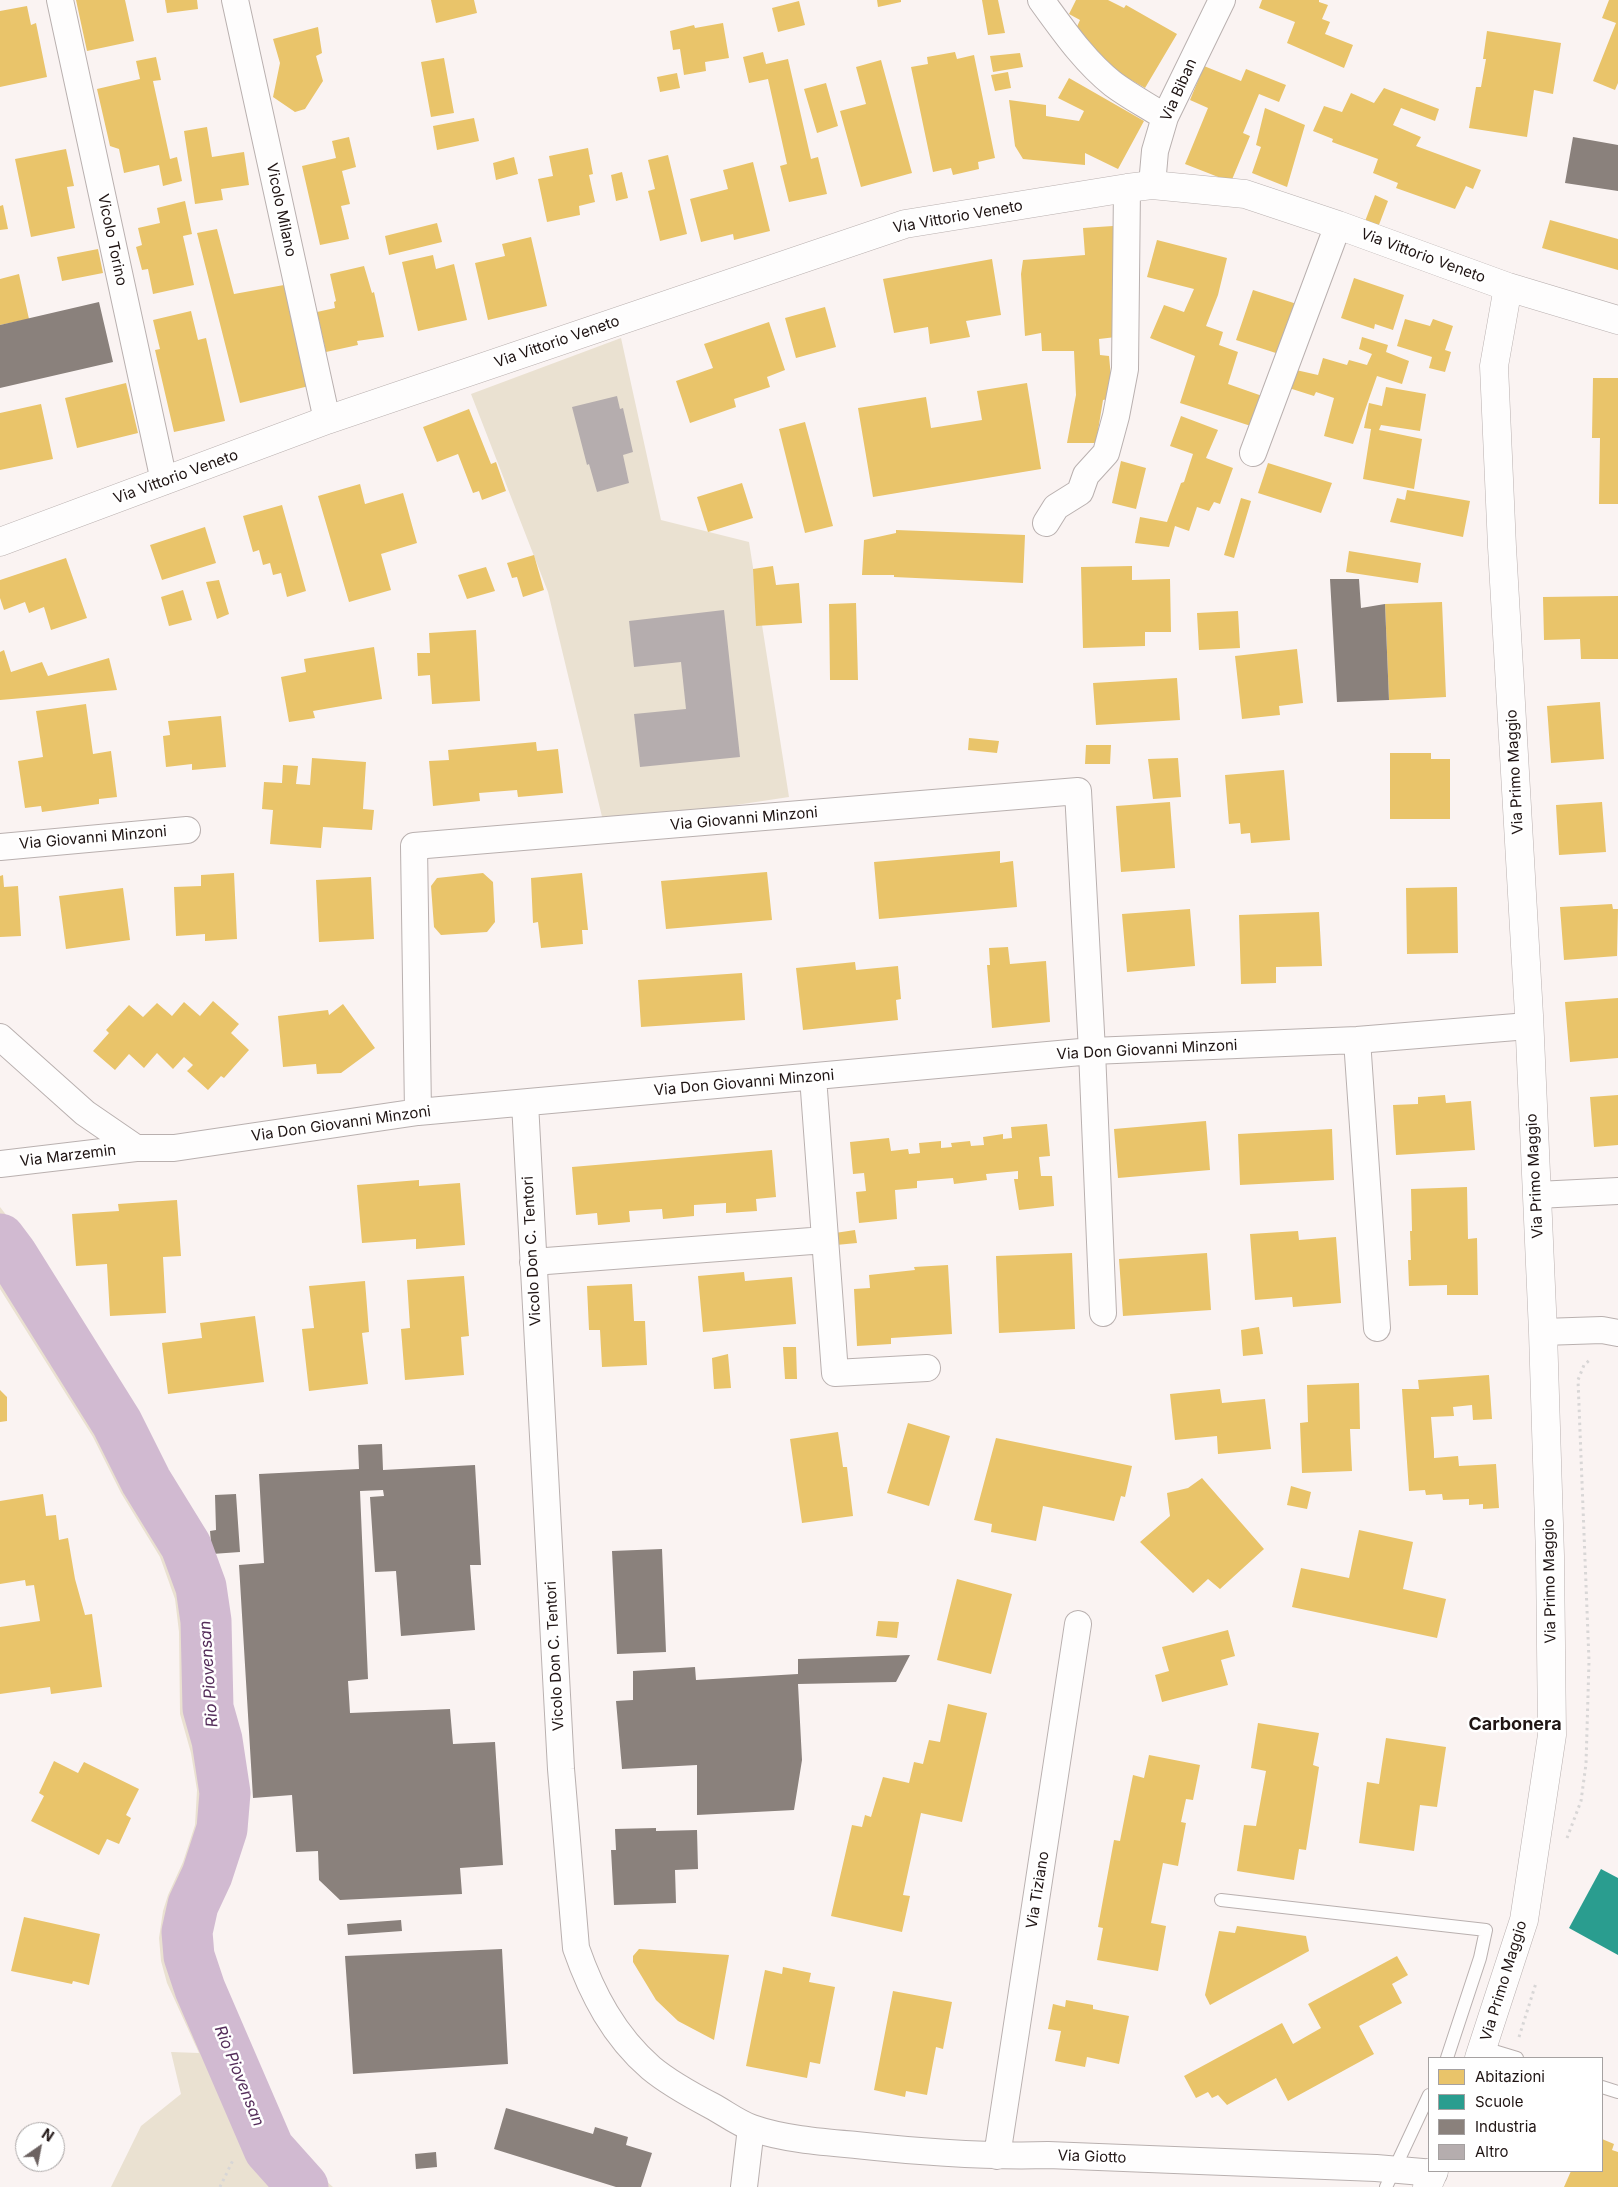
<!DOCTYPE html>
<style>
body{margin:0}
#map{position:relative;width:1618px;height:2187px;overflow:hidden;background:#faf3f2;font-family:Inter,sans-serif}
canvas{display:block}
.legend{position:absolute;left:1428px;top:2057px;width:175px;height:115px;box-sizing:border-box;background:#fff;border:1px solid #a5a1a1;margin:0;padding:6px 9px;list-style:none;font-size:15px;color:#1f1413}
.legend li{display:flex;align-items:center;gap:10px;height:25px}
.legend b{width:25px;border:1px solid #a5a1a1}
.north{position:absolute;left:15px;top:2122px;width:50px;height:50px;box-sizing:border-box;background:#fff;border:1px solid #a5a1a1;border-radius:50%;rotate:33deg;font-size:14px;font-weight:700;line-height:20px;text-align:center;color:#1f1413}
.north::after{content:'';display:block;margin:auto;width:18px;height:22px;background:#6c6261;clip-path:polygon(50% 0,100% 100%,50% 72%,0 100%)}
</style>
<div id="map">
<canvas width="1618" height="2187"></canvas>
<ul class="legend">
<li><b style="height:14px;background:#e9c46a"></b>Abitazioni</li>
<li><b style="height:14px;background:#2a9d8f"></b>Scuole</li>
<li><b style="height:14px;background:#8a817c"></b>Industria</li>
<li><b style="height:14px;background:#b5adae"></b>Altro</li>
</ul>
<div class="north">N</div>
</div>
<script>
const g = document.querySelector('canvas').getContext('2d');
g.lineJoin = 'round';
function paint(path, color) { g.fillStyle = color; g.fill(path, 'evenodd'); }
function trace(path, color, width, dash) { g.strokeStyle = color; g.lineWidth = width; g.lineCap = dash ? 'butt' : 'round'; g.setLineDash(dash || []); g.stroke(path); }
function label(font, color, halo, rows, align = 'center') {
  g.font = font + ' Inter,sans-serif'; g.lineWidth = 5; g.setLineDash([]); g.textBaseline = 'middle'; g.strokeStyle = halo; g.fillStyle = color; for (const [text, x, y, turn = 0] of rows) {
    g.save(); g.translate(x, y); g.rotate((+turn || 0) * Math.PI / 180); g.textAlign = isNaN(turn) ? turn : align; if (halo) g.strokeText(text, 0, 0); g.fillText(text, 0, 0); g.restore();
  }
}
paint(new Path2D(`
 M621 338 661 520 749 542 789 797 604 825 548 592 471 394Z
 M0 1207 25 1239 135 1415 162 1470 203 1536 221 1586 226 1629 228 1706 237 1742 245 1788 242 1834 227 1879 213 1909 208 1926V1954L212 1968 263 2083 282 2133 310 2167 333 2187H111L141 2126 181 2094 171 2052 199 2053 167 1983 161 1961 159 1938 163 1911 168 1895 183 1862 195 1825 197 1790 191 1753 180 1714 179 1632 175 1599 160 1557 121 1493 93 1437 0 1289Z`), '#eae1d1');
paint(new Path2D(`
 M76 0H125L134 41 87 51Z
 M165 0H197L198 9 167 13Z
 M431 0H474L477 13 436 23Z
 M877 0H901V2L878 7Z
 M982 0H998L1005 33 988 35Z
 M1076 0H1108L1124 8 1126 5 1177 34 1145 88 1112 69 1075 31 1080 20 1069 14Z
 M1262 0H1319V2L1328 5 1322 19 1330 22 1325 34 1353 45 1344 68 1287 43 1295 22 1259 8Z
 M1609 0H1618V83L1615 90 1593 81 1616 23 1602 18Z
 M799 1 805 25 778 32 772 8Z
 M27 6 31 25 36 23 47 77 0 87V11Z
 M723 23 729 58 705 62 706 71 684 75 680 49 673 50 670 31 694 25 695 28Z
 M318 27 322 53 316 56 323 81 305 109 295 112 273 97 280 63 273 39Z
 M1487 31 1561 43 1553 94 1534 90 1527 137 1469 128 1476 87H1481L1486 59H1483Z
 M763 52 766 64 788 59 811 159 818 157 827 194 789 202 780 166 787 164 768 79 749 83 743 57Z
 M955 52 957 59 974 55 995 158 978 162 979 169 953 175 951 168 933 172 911 67 928 64 927 57Z
 M1020 53 1023 67 993 72 990 56Z
 M156 57 161 80 153 81 170 159 177 157 182 181 163 186 159 165 124 173 119 149 110 146 97 89 140 79 136 61Z
 M444 58 454 113 431 117 421 62Z
 M881 60 912 173 861 187 840 111 866 104 856 67Z
 M1204 66 1241 81 1246 69 1286 85 1279 102 1259 94 1243 133 1250 136 1231 182 1185 164 1208 108 1190 100Z
 M1008 72 1011 88 995 91 991 75Z
 M677 73 680 88 660 92 657 77Z
 M1069 78 1144 121 1118 169 1085 153V165L1023 159 1015 146 1009 100 1046 105V116L1079 121 1084 111 1058 98Z
 M826 83 838 126 817 133 804 89Z
 M1384 88 1439 109 1435 121 1401 108 1393 125 1421 137 1416 146 1481 170 1473 189 1466 186 1455 209 1396 188 1398 183 1373 173 1378 159 1332 142 1333 139 1313 131 1324 106 1342 112 1351 93 1374 103Z
 M1265 108 1305 125 1287 187 1252 173 1261 147 1256 145Z
 M474 118 479 141 437 150 433 126Z
 M207 127 212 157 244 152 249 185 221 189 223 200 195 204 184 131Z
 M349 137 356 167 342 171 350 204 341 206 349 239 320 245 302 166 336 158 332 141Z
 M588 148 593 174 589 175 595 202 579 206 580 215 547 222 538 179 553 176 549 156Z
 M66 149 74 186 67 187 75 228 31 237 15 159Z
 M668 155 687 234 660 241 648 191 655 189 648 160Z
 M514 157 518 174 496 180 493 163Z
 M753 162 770 231 734 240 733 234 701 242 690 199 728 189 723 170Z
 M622 172 628 198 616 201 611 175Z
 M1375 195 1388 201 1377 230 1364 224Z
 M185 201 192 234 183 236 194 285 153 294 148 269 142 270 136 247 142 245 138 228 160 223 157 208Z
 M3 205 8 229 0 230V206Z
 M1550 220 1618 239V270L1542 248Z
 M437 223 442 242 389 255 385 236Z
 M1113 226 1116 337 1099 339 1100 355 1109 356 1113 398 1103 400 1096 443H1067L1076 395 1074 351H1042L1041 333 1025 336 1021 274 1023 260 1085 255 1083 228Z
 M217 229 234 294 284 285 309 386 240 403 197 233Z
 M531 237 547 306 488 320 475 263 505 256 502 244Z
 M1157 240 1227 258 1218 295 1206 326 1223 332 1219 345 1238 352 1228 384 1268 398 1257 428 1180 403 1195 356 1150 338 1164 305 1184 312 1194 289 1147 277Z
 M98 249 103 273 62 281 57 257Z
 M433 255 436 269 454 264 467 320 418 331 402 262Z
 M992 259 1001 315 966 321 970 337 930 344 928 327 894 333 883 279Z
 M364 266 372 293 374 292 384 337 357 341 358 345 326 352 317 312 335 308 334 302 336 301 330 274Z
 M19 274 29 319 0 325V279Z
 M1354 278 1404 295 1393 330 1375 324 1374 329 1341 318Z
 M1253 290 1300 305 1282 355 1236 340Z
 M825 307 836 347 796 358 785 318Z
 M191 311 198 340 206 338 225 421 174 432 155 350 160 349 153 320Z
 M1405 319 1430 326 1433 319 1453 326 1445 350 1451 352 1445 372 1429 368 1432 357 1397 346Z
 M769 322 785 370 767 377 770 387 734 399 736 407 690 423 676 381 713 368 704 344Z
 M1362 337 1388 345 1386 352 1409 361 1402 384 1377 376 1353 444 1324 436 1334 398 1316 392 1314 396 1289 388 1296 370 1318 375 1323 358 1347 365 1349 360 1367 365 1372 354 1359 349Z
 M1593 378H1618V504H1599L1600 438H1592Z
 M126 383 138 433 77 448 65 398Z
 M1027 383 1041 469 873 497 858 408 926 397 931 428 982 420 977 391Z
 M1386 387 1426 394 1420 431 1381 425 1379 430 1422 439 1414 489 1363 479 1371 429 1364 428 1369 403 1382 406Z
 M41 404 53 459 0 470V413Z
 M469 409 491 464 496 462 506 491 482 500 479 491 473 493 458 454 437 462 423 427Z
 M1181 416 1218 430 1206 458 1233 468 1220 504 1214 502 1209 511 1197 507 1189 531 1175 526 1169 547 1135 543 1140 517 1167 522 1181 483 1184 482 1193 454 1170 446Z
 M805 422 833 526 805 533 779 429Z
 M1121 461 1146 468 1136 509 1112 503Z
 M1268 463 1332 483 1321 513 1258 493Z
 M742 483 753 518 708 532 697 497Z
 M360 484 365 504 403 493 417 543 381 554 391 590 349 602 318 496Z
 M1407 490 1470 501 1463 537 1390 522 1397 498 1405 500Z
 M1241 498 1251 501 1234 558 1224 555Z
 M282 505 306 591 287 597 281 573 273 575 270 563 263 565 259 550 253 552 243 516Z
 M205 527 216 563 162 580 150 545Z
 M896 530 1025 535 1023 583 894 577V575H862L864 540 896 533Z
 M1349 551 1421 563 1418 583 1346 572Z
 M534 555 544 590 523 597 517 577 512 578 507 563Z
 M66 558 87 618 51 630 44 607 29 613 25 602 4 610 0 598V580Z
 M773 566 776 585 799 583 802 623 756 626 753 569Z
 M1132 566V580L1170 579 1171 632H1145V646L1083 648 1081 567Z
 M486 567 495 591 467 599 458 575Z
 M219 580 229 614 217 619 206 582Z
 M183 590 192 620 169 626 161 597Z
 M1618 596V659H1581L1580 639 1544 640 1543 597Z
 M1442 602 1446 697 1389 700 1385 604Z
 M856 603 858 680H830L829 604Z
 M1238 611 1240 648 1199 650 1197 613Z
 M476 630 480 701 432 704 430 675 418 676 417 653H430L429 633Z
 M374 647 382 699 313 711 315 718 289 722 281 677 306 672 304 659Z
 M1297 649 1303 703 1279 706 1280 715 1242 719 1235 656Z
 M4 650 11 672 42 662 48 676 109 658 117 690 0 700V652Z
 M1177 678 1180 720 1096 725 1093 683Z
 M1600 702 1604 759 1551 763 1547 706Z
 M86 704 93 754 111 751 117 797 99 799V804L42 812 41 806 25 808 18 761 43 757 36 711Z
 M221 716 226 767 192 770V764L166 767 163 736 170 735 168 721Z
 M969 738 999 741 997 753 968 750Z
 M536 742 537 751 558 749 563 793 518 797 517 790 479 793 480 801 433 806 429 761 449 760 448 750Z
 M1086 745H1111L1110 764H1085Z
 M1390 753H1431V759H1450V819H1390Z
 M312 758 366 762 363 809 374 810 372 830 323 827 321 848 270 844 273 810 262 809 264 782 282 783 283 765 298 766 296 784 310 785Z
 M1178 758 1181 797 1153 799 1148 759Z
 M1284 770 1290 840 1251 843 1250 833 1241 834 1240 823 1229 824 1225 775Z
 M1170 802 1175 868 1121 872 1116 806Z
 M1602 802 1606 852 1559 855 1556 805Z
 M1000 851V863L1013 861 1017 907 879 919 874 862Z
 M767 872 772 920 666 929 661 881Z
 M234 873 237 939 205 941V934L176 936 174 887 201 886V875Z
 M483 873 493 882 495 922 487 932 441 935 434 927 431 886 437 878Z
 M582 873 588 930H582L583 944 541 948 538 922 533 923 531 878Z
 M3 875 4 887 18 886 21 936 0 937V876Z
 M371 877 374 939 319 942 316 880Z
 M1457 887 1458 953 1407 954 1406 888Z
 M123 888 130 940 66 949 59 896Z
 M1612 904 1613 909H1618L1617 956 1564 960 1560 907Z
 M1190 909 1195 966 1127 972 1122 914Z
 M1319 912 1322 966 1276 967V983L1241 984 1239 915Z
 M1008 947 1010 964 1046 961 1050 1022 992 1028 987 965H990L989 948Z
 M855 962 856 970 898 966 901 999 896 1000 898 1020 803 1030 796 968Z
 M742 973 745 1020 641 1027 638 980Z
 M1618 998V1058L1570 1062 1565 1002Z
 M213 1001 239 1024 231 1033 249 1050 224 1078 221 1076 208 1090 187 1071 193 1065 184 1057 173 1069 157 1053 144 1068 129 1054 115 1070 93 1051 109 1033 106 1030 129 1005 143 1017 157 1003 172 1016 184 1002 200 1016Z
 M343 1004 375 1048 341 1073 317 1074 316 1064 283 1067 278 1016 328 1010 329 1015Z
 M1445 1095 1446 1103 1471 1101 1475 1150 1396 1155 1393 1105 1418 1104V1097Z
 M1618 1095V1145L1594 1147 1590 1097Z
 M1206 1121 1210 1170 1118 1178 1114 1129Z
 M1047 1124 1050 1156 1039 1157 1041 1176H1052L1054 1206 1019 1210 1014 1179H1018V1171L986 1174 987 1180 954 1184 953 1178 917 1181V1188L895 1190 897 1219 859 1223 856 1192 866 1191 864 1173 853 1174 850 1142 889 1138 891 1151 908 1149 909 1154 920 1153 919 1143 941 1141V1148L952 1147 951 1143 970 1141 971 1146 984 1145 983 1137 1003 1134V1139L1012 1138 1011 1127Z
 M1332 1129 1334 1180 1240 1185 1238 1134Z
 M772 1150 776 1197 756 1199 757 1211 726 1213V1203L694 1205V1216L663 1219 662 1209 629 1211 630 1222 598 1225 597 1213 576 1215 572 1167Z
 M419 1180V1186L460 1183 465 1245 416 1249V1239L362 1243 357 1185Z
 M1467 1187 1468 1239 1477 1238 1478 1295H1447V1285L1409 1286 1408 1260H1411L1410 1231H1412L1411 1189Z
 M177 1200 181 1256 163 1257 166 1313 110 1316 107 1264 76 1266 72 1214 119 1211 118 1204Z
 M855 1230 857 1243 836 1245 835 1233Z
 M1298 1231 1299 1240 1336 1237 1341 1303 1293 1307 1292 1297 1255 1300 1250 1234Z
 M1072 1253 1075 1329 999 1333 996 1256Z
 M1207 1253 1211 1310 1123 1316 1119 1259Z
 M948 1265 952 1334 891 1338V1344L857 1346 854 1289 870 1288 869 1275 915 1270 914 1267Z
 M744 1272 745 1281 792 1277 796 1324 703 1332 698 1276Z
 M464 1276 469 1336 461 1337 464 1375 405 1380 401 1329 410 1328 407 1280Z
 M365 1281 369 1332 362 1333 368 1384 309 1391 302 1329 314 1328 309 1286Z
 M632 1284 634 1321H645L647 1365 602 1367 600 1330H589L587 1286Z
 M255 1316 264 1382 168 1394 162 1343 202 1338 200 1323Z
 M1259 1327 1263 1354 1243 1356 1241 1330Z
 M783 1347H796L797 1379H785Z
 M728 1354 731 1388 714 1389 712 1358Z
 M1489 1375 1492 1419 1473 1420 1472 1405 1453 1407 1454 1416 1431 1417 1434 1452V1458L1458 1456 1459 1466 1496 1464 1499 1508 1483 1509V1504L1469 1505V1499L1443 1500 1442 1494 1426 1495 1425 1490 1409 1491 1402 1389H1419L1418 1380Z
 M1359 1383 1360 1429H1350L1352 1471 1302 1473 1300 1423 1308 1422 1307 1385Z
 M1220 1389 1222 1403 1265 1399 1271 1449 1218 1454 1217 1436 1175 1440 1170 1394Z
 M0 1390 7 1397V1421L0 1422Z
 M908 1423 950 1436 929 1506 887 1493Z
 M838 1432 843 1467H847L853 1516 802 1523 790 1439Z
 M996 1438 1132 1466 1125 1497 1121 1496 1114 1521 1043 1506 1036 1541 991 1532 992 1524 974 1520Z
 M1202 1478 1264 1549 1220 1589 1208 1579 1193 1593 1140 1542 1170 1516 1167 1493 1188 1488Z
 M1291 1486 1311 1492 1307 1509 1287 1505Z
 M43 1494 46 1516 56 1515 59 1540 68 1538 75 1579 85 1615 92 1614 102 1687 51 1694 50 1687 0 1694V1627L40 1621 34 1585 26 1586 25 1580 0 1584V1501Z
 M1359 1530 1413 1542 1403 1589 1446 1599 1437 1638 1292 1607 1301 1568 1349 1578Z
 M957 1579 1012 1594 991 1674 937 1660Z
 M878 1621 899 1622 897 1638 876 1636Z
 M1228 1630 1235 1656 1221 1660 1228 1685 1162 1702 1155 1675 1169 1671 1162 1647Z
 M948 1704 987 1713 962 1822 921 1813 903 1895 910 1896 902 1932 831 1916 852 1825 862 1827 865 1815 871 1817 883 1777 909 1783 914 1762 923 1764 929 1740 940 1742Z
 M1258 1723 1319 1733 1313 1765 1319 1767 1306 1850 1299 1849 1294 1880 1237 1871 1244 1825 1256 1826 1266 1771 1251 1768Z
 M1386 1738 1446 1747 1437 1807 1420 1805 1414 1851 1359 1843 1367 1782 1379 1784Z
 M1149 1755 1200 1765 1193 1800 1186 1799 1181 1822 1186 1823 1178 1866 1163 1863 1151 1923 1166 1926 1158 1971 1097 1960 1103 1928 1098 1927 1114 1840 1120 1841 1133 1775 1144 1778Z
 M54 1761 78 1773 84 1762 139 1789 126 1815 131 1818 119 1844 107 1839 99 1855 31 1821 44 1796 39 1793Z
 M24 1917 100 1934 89 1985 73 1981 72 1984 11 1971Z
 M1237 1926 1306 1936 1309 1951 1210 2005 1205 1995 1219 1931 1235 1933Z
 M639 1949 729 1955 714 2040 678 2021 656 2000 633 1962V1956Z
 M1397 1956 1408 1975 1392 1984 1402 2003 1359 2026 1374 2054 1288 2101 1276 2078 1227 2105 1218 2095 1212 2098 1208 2092 1196 2098 1184 2076 1282 2023 1293 2044 1321 2028 1308 2004Z
 M783 1967 811 1973 809 1982 835 1987 820 2064 810 2062 807 2078 746 2066 765 1970 782 1974Z
 M893 1991 952 2002 943 2049 936 2047 927 2095 906 2091 905 2097 874 2090Z
 M1066 2000 1093 2005V2009L1129 2016 1119 2064 1087 2057 1085 2067 1055 2061 1061 2031 1048 2029 1053 2004 1065 2007Z
 M1602 2139 1614 2144 1612 2150 1618 2152V2187H1564L1571 2171H1602Z`), '#e9c46a');
paint(new Path2D(`
 M1601 1869 1618 1878V1955L1569 1928Z`), '#2a9d8f');
paint(new Path2D(`
 M1573 137 1618 145V191L1565 183Z
 M99 302 113 362 0 388V325Z
 M1330 579H1359L1361 608 1385 604 1389 700 1337 702Z
 M382 1444 383 1470 475 1465 481 1565H470L475 1630 401 1636 396 1571 375 1572 370 1497 384 1496 383 1490 360 1491 368 1679 348 1681 350 1713 450 1709 453 1744 495 1742 503 1865 460 1868 462 1894 340 1900 319 1880 318 1851 296 1852 292 1795 253 1798 239 1565 264 1563 259 1474 359 1469 358 1445Z
 M236 1494 240 1552 212 1554 210 1531 216 1530 215 1495Z
 M662 1549 666 1652 617 1654 612 1551Z
 M910 1655 896 1682 798 1684 802 1760 794 1810 697 1815V1765L622 1769 616 1701 633 1700V1671L695 1667 696 1680 798 1674V1659Z
 M656 1828V1831L697 1830 698 1869 675 1870 676 1903 614 1905 611 1850H616L615 1829Z
 M401 1920 402 1931 348 1935 347 1924Z
 M502 1949 508 2064 353 2074 345 1956Z
 M506 2108 593 2134 595 2127 628 2137 626 2145 652 2153 641 2187H616L494 2149Z
 M436 2152 437 2167 416 2169 415 2154Z`), '#8a817c');
trace(new Path2D(`
 M0 1239 12 1255 117 1423 146 1481 186 1546 201 1587 206 1621 208 1708 217 1740 225 1793 222 1829 207 1875 193 1905 187 1932 189 1956 200 1989 269 2149 303 2187`), '#d1bad1', 51);
paint(new Path2D(`
 M617 396 620 409 623 408 633 452 623 455 629 483 597 492 589 464 587 465 572 407Z
 M724 610 740 757 640 767 634 714 686 709 681 662 634 667 629 621Z`), '#b5adae');
const service = new Path2D(`
 M1221 1900 1486 1930 1480 1958 1447 2058
 M1484 2048 1517 2058
 M1602 2087 1618 2092
 M1386 2187 1429 2095`);
const minor = new Path2D(`
 M60 0 164 481
 M235 0 327 420
 M1041 0C1063 30 1084 61 1113 84 1129 96 1148 106 1165 117
 M1152 185 1155 151 1165 117 1222 0
 M1253 453 1338 225
 M1046 523 1056 507 1080 492 1086 475 1106 453 1116 416 1125 369 1127 188
 M0 847 187 830
 M0 1037 85 1113 136 1148H174L418 1112 1092 1051 1357 1040 1528 1026
 M1357 1040 1377 1328
 M813 1077 835 1373 927 1368
 M525 1103 561 1769 576 1948C592 1994 614 2036 651 2068 669 2083 691 2095 712 2106 725 2113 738 2123 752 2128 783 2139 822 2142 856 2145 920 2152 983 2157 1048 2155L1376 2168 1434 2173
 M418 1112 414 846 1078 791 1092 1051 1103 1313
 M0 1164 136 1148
 M1537 1195 1618 1191
 M533 1262 825 1240
 M1543 1332 1602 1330 1618 1333
 M997 2156 1078 1624
 M744 2187 751 2128`);
const tertiary = new Path2D(`
 M0 542 327 420 905 224 1127 188 1152 185 1245 194 1338 225 1508 287 1618 320
 M1479 2058 1524 1920 1552 1735 1550 1556 1543 1332 1529 1015 1502 547 1494 366 1508 287
 M1427 2187 1434 2171`);
trace(service, '#b9b0af', 14);
trace(minor, '#b9b0af', 28);
trace(tertiary, '#b9b0af', 29);
trace(new Path2D(`
 M1567 1838 1581 1801 1586 1764 1589 1661 1578 1380 1584 1365 1591 1359
 M1519 2037 1536 1983
 M220 2187 234 2158`), '#d8d6d6', 3, [2.5, 4]);
trace(service, '#fefdfd', 12);
trace(minor, '#fefdfd', 26);
trace(tertiary, '#fefdfd', 28);
label('15px', '#1f1413', '#fff', [
 ["Via Biban",1179,90,-66],
 ["Vicolo Milano",281,210,78],
 ["Via Vittorio Veneto",958,217,-10],
 ["Vicolo Torino",112,240,78],
 ["Via Vittorio Veneto",1423,256,20],
 ["Via Vittorio Veneto",557,342,-19],
 ["Via Vittorio Veneto",176,477,-20],
 ["Via Primo Maggio",1515,772,-93],
 ["Via Giovanni Minzoni",744,819,-5],
 ["Via Giovanni Minzoni",93,838,-5],
 ["Via Don Giovanni Minzoni",1147,1050,-3],
 ["Via Don Giovanni Minzoni",744,1083,-5],
 ["Via Don Giovanni Minzoni",341,1124,-8],
 ["Via Marzemin",68,1156,-7],
 ["Via Primo Maggio",1535,1176,-93],
 ["Vicolo Don C. Tentori",532,1251,-93],
 ["Via Primo Maggio",1550,1581,-91],
 ["Vicolo Don C. Tentori",555,1656,-93],
 ["Via Tiziano",1038,1890,-81],
 ["Via Primo Maggio",1504,1981,-73],
 ["Via Giotto",1092,2157,2]
]);
label('italic 16px', '#542d5a', '#fff', [
 ["Rio Piovensan",209,1674,-94],
 ["Rio Piovensan",239,2076,68]
]);
label('bold 18px', '#1f1413', '#fff', [
 ["Carbonera",1515,1725]
]);
</script>
